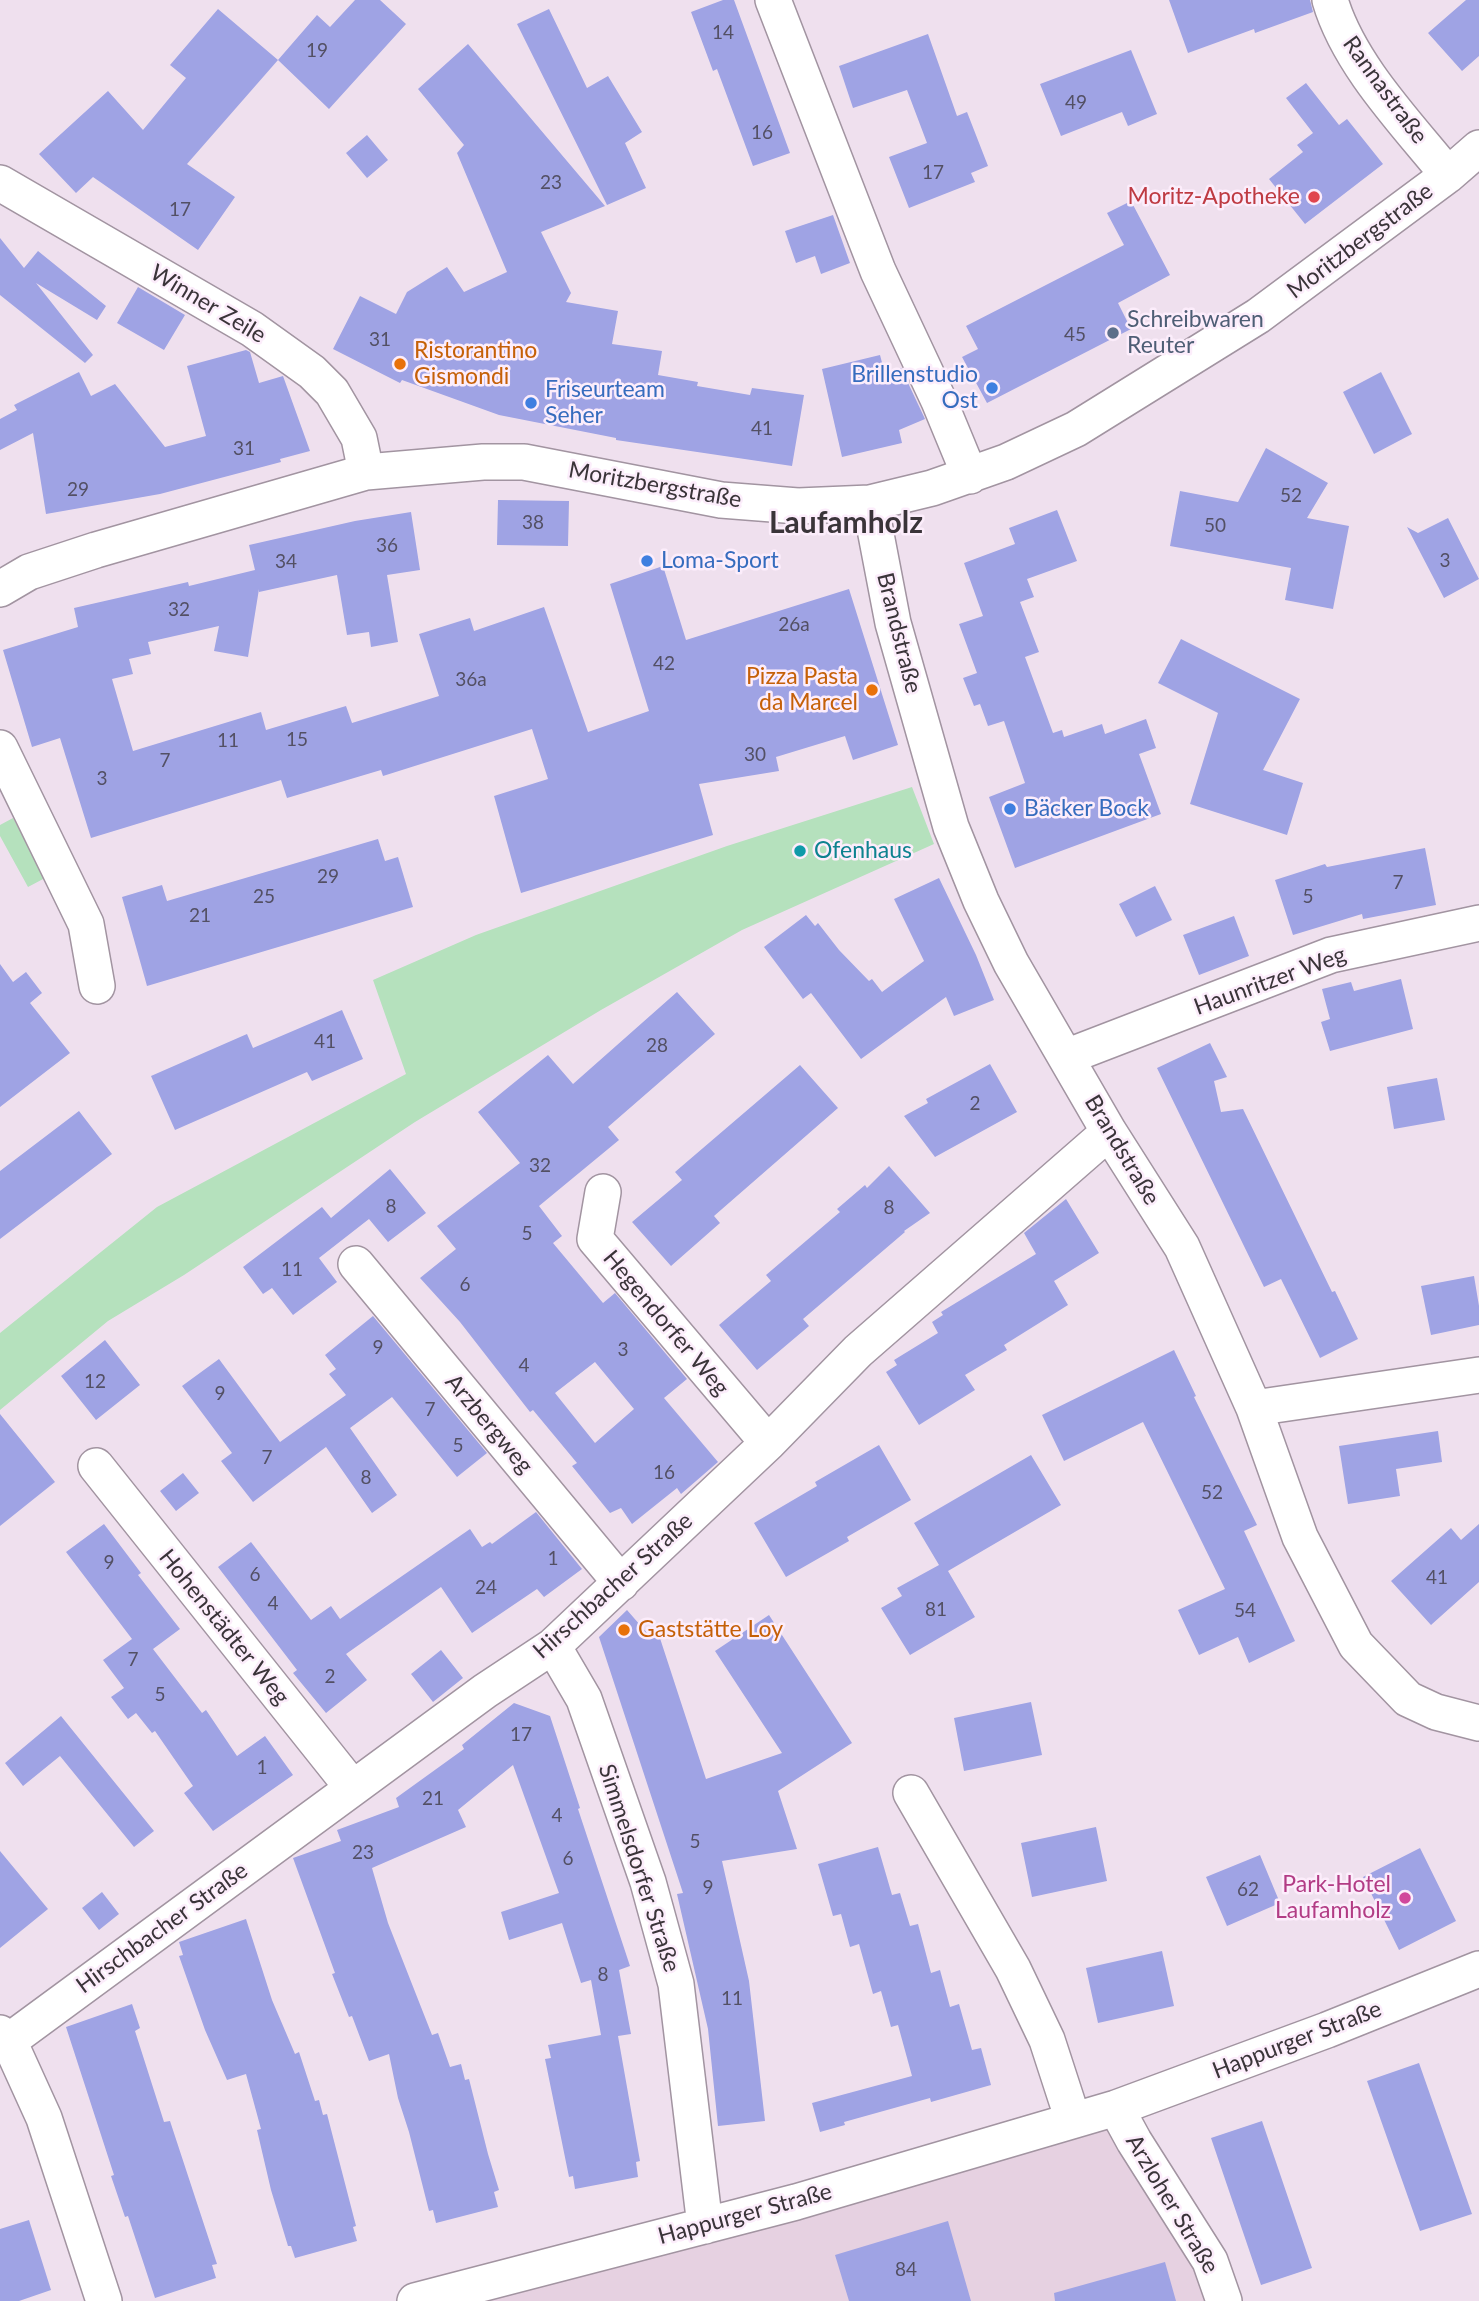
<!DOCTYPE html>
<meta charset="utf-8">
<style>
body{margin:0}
canvas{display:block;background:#efe0ee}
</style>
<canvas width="1479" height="2301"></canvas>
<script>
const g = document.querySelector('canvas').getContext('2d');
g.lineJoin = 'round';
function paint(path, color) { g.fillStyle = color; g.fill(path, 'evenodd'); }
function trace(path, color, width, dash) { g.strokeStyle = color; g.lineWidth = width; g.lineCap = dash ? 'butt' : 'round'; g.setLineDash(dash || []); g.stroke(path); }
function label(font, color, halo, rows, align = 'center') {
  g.font = font + ' Lato,sans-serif'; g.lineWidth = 5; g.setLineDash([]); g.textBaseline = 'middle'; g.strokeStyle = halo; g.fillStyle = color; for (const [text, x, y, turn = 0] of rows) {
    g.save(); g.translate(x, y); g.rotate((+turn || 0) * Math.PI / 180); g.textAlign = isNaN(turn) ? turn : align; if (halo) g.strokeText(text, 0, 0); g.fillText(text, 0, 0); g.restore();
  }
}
paint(new Path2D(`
 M1100 2119 1198 2262 1218 2301H477Z`), '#e6d1e1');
paint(new Path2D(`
 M912 787 934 844 742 930 601 1010 415 1122 184 1275 108 1321 0 1410V1333L157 1207 406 1074 373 980 476 935 727 846Z
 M13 818 45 878 28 887 0 836V825Z`), '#b5e1bd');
paint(new Path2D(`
 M355 0H380L406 24 329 109 278 60 317 15 330 27Z
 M723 0H734L790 153 753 166 717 69 713 71 691 12Z
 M1169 0H1310L1313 12 1255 33 1254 29 1188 53Z
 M1466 0H1479V56L1462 71 1428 33Z
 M218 9 278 60 187 164 235 197 198 250 93 177 76 193 39 154 108 91 143 130 186 78 170 65Z
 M549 9 587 88 608 76 642 132 625 143 646 188 607 205 517 24Z
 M928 34 957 116 967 112 988 166 971 173 975 182 909 208 889 157 927 143 907 90 853 108 839 66Z
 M468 44 605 206 541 232 571 293 566 302 618 311 612 344 662 351 658 375 698 382 697 386 750 395 752 388 804 395 792 466 616 440V438L499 415 402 380 400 383 333 349 360 296 396 314 407 292 447 267 464 292 507 272 457 153 464 145 418 89Z
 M1131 50 1157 114 1128 126 1122 112 1061 136 1040 84Z
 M1306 83 1339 125 1347 119 1383 164 1305 224 1269 179 1303 152 1297 145 1313 133 1286 98Z
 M367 135 388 160 367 178 346 153Z
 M1131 201 1170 275 1118 303 1131 329 987 403 962 357 978 349 966 326 1124 245 1107 213Z
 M833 215 850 263 821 274 815 256 796 263 785 231Z
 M0 238 24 268 38 251 106 306 97 320 36 283 93 355 85 363 0 295Z
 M138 287 185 315 164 350 117 323Z
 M246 350 250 352 259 383 283 376 310 451 280 459 281 462 160 494 46 514 33 433 0 450V419L17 410 14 405 79 372 91 396 115 384 165 447 206 436 187 366Z
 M880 355 885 374 901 368 925 419 899 430 902 443 842 457 822 369Z
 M1381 372 1412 434 1374 454 1343 392Z
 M1266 448 1328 483 1307 518 1349 526 1333 609 1285 600 1291 568 1170 546 1180 491 1238 502Z
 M498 500 569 501 568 546 497 545Z
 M1057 510 1077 561 1027 579 1034 597 1020 602 1039 652 1025 657 1053 733 1062 730 1064 737 1102 724 1105 734 1146 719 1156 748 1139 754 1161 814 1015 868 989 797 1025 783 1004 721 988 726 980 704 974 706 963 678 977 673 959 624 983 616 964 563 1015 544 1009 528Z
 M411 512 420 570 387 575 398 642 371 647 369 632 347 635 337 575 259 592V589L248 657 214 651 219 626 148 642 151 654 129 659 133 674 112 679 133 751 261 712 266 730 346 706 352 723 439 696 419 634 470 618 474 631 544 607 588 732 649 711 610 584 663 566 686 640 849 589 898 745 853 760 845 736 776 757 779 771 699 784 713 835 521 893 494 796 548 779 532 729 383 776 381 770 287 798 281 780 91 838 60 738 32 747 3 650 78 627 74 608 188 582 189 586 255 570 249 545 355 521Z
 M1448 518 1479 579 1444 598 1407 527 1418 533Z
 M1181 639 1300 699 1263 770 1303 783 1287 835 1190 804 1218 713 1158 683Z
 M378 839 385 861 398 857 413 907 147 986 122 897 162 885 167 901Z
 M1425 848 1436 905 1363 919 1362 914 1293 935 1275 880 1325 864 1327 867Z
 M939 878 976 955 994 1000 954 1016 946 997 861 1059 811 993 803 999 764 947 806 915 815 926 818 923 839 950 869 981 872 979 882 992 924 961 894 899Z
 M1155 886 1172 920 1136 937 1119 904Z
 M1234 916 1249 956 1199 975 1183 935Z
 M0 964 13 982 26 972 42 993 30 1003 70 1053 0 1107Z
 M1401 979 1413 1029 1330 1051 1321 1022 1330 1019 1322 989 1351 982 1354 991Z
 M677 992 715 1034 608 1127 619 1140 539 1206 562 1236 553 1243 603 1303 615 1293 687 1379 664 1398 718 1462 681 1494 677 1488 632 1524 621 1508 610 1513 572 1466 577 1463 533 1410 530 1412 460 1322 420 1278 456 1249 437 1226 520 1163 478 1112 548 1055 573 1084ZM595 1362 634 1409 595 1443 555 1393Z
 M342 1010 363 1059 312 1081 307 1072 175 1130 151 1076 247 1034 253 1048Z
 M1210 1043 1227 1077 1214 1081 1221 1112 1243 1109 1332 1292 1335 1291 1358 1339 1320 1358 1281 1279 1264 1287 1157 1068Z
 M990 1064 1017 1112 935 1157 904 1116 928 1103 926 1099Z
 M800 1065 838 1108 714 1216 720 1223 671 1266 632 1222 682 1180 675 1172Z
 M1437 1078 1445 1120 1394 1129 1387 1087Z
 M79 1111 112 1154 0 1239V1171Z
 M889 1166 930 1213 904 1231 905 1232 803 1319 809 1326 757 1370 719 1325 771 1281 766 1275 840 1212 837 1209 865 1185 867 1188Z
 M390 1169 426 1213 388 1242 369 1219 319 1258 337 1282 293 1315 272 1288 263 1294 243 1267 322 1207 331 1218Z
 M1066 1199 1099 1253 1054 1281 1068 1305 1004 1345 1007 1350 965 1375 975 1390 919 1425 886 1372 897 1365 894 1360 938 1333 932 1322 943 1315 941 1312 1036 1254 1024 1233Z
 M1474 1276 1479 1306V1325L1431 1335 1421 1286Z
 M373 1316 487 1453 457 1477 392 1397 350 1428 397 1495 372 1513 326 1447 253 1502 221 1461 232 1453 182 1386 219 1359 280 1442 346 1395 329 1374 336 1369 325 1355Z
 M105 1340 140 1385 96 1420 61 1376Z
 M1174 1350 1196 1396 1194 1397 1257 1525 1244 1531 1295 1641 1249 1663 1238 1637 1199 1655 1178 1610 1225 1589 1143 1422 1064 1461 1042 1415Z
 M0 1414 55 1482 0 1526Z
 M1438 1431 1442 1462 1396 1469 1400 1496 1348 1504 1339 1446Z
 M879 1445 911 1500 847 1537 849 1541 786 1577 754 1523 817 1486 815 1482Z
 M1031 1455 1061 1505 948 1571 975 1617 910 1655 881 1608 902 1596 897 1588 939 1565 914 1523Z
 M183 1473 199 1493 176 1511 160 1491Z
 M536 1512 582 1569 544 1597 537 1589 472 1633 441 1587 346 1654 367 1680 326 1713 293 1673 297 1670 218 1567 251 1542 311 1620 331 1606 340 1619 470 1529 482 1547 490 1542 492 1544Z
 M104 1524 141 1573 138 1575 180 1629 153 1649 202 1713 206 1710 237 1756 265 1736 293 1775 213 1831 184 1793 193 1786 155 1731 152 1733 136 1713 128 1719 111 1697 124 1688 103 1660 132 1639 66 1552Z
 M1479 1524V1582L1431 1625 1391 1581 1451 1528 1461 1540Z
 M627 1610 647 1633 656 1626 706 1779 782 1753 715 1651 769 1615 852 1743 778 1791 797 1849 722 1861 749 1981 765 2121 718 2126 708 2029 677 1894 683 1893 599 1637Z
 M441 1650 463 1678 433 1702 411 1674Z
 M1031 1702 1042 1755 964 1771 954 1718Z
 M514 1703 550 1716 580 1808 578 1809 630 1966 619 1970 631 2034 618 2036 640 2161 636 2162 638 2177 575 2189 573 2176 569 2177 545 2059 551 2058 548 2045 601 2035 591 1980 581 1983 562 1923 509 1940 501 1912 559 1893 513 1765 458 1810 466 1827 372 1868 388 1923 432 2035 438 2033 450 2067 461 2064 465 2080 469 2079 488 2154 499 2190 494 2192 498 2207 436 2223 433 2210 429 2211 409 2132 398 2098 389 2054 369 2061 352 2016 349 2017 332 1974 335 1973 293 1858 341 1841 337 1830 399 1807 396 1798 464 1749 462 1745Z
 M61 1716 154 1831 134 1847 60 1756 23 1786 5 1763Z
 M1096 1827 1107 1881 1032 1897 1021 1843Z
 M878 1847 892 1895 900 1893 910 1926 918 1924 931 1973 940 1970 950 2007 959 2004 972 2050 981 2048 991 2085 931 2102 930 2098 844 2122 845 2125 820 2132 812 2103 912 2076 898 2025 891 2027 881 1991 873 1994 859 1944 850 1947 841 1914 833 1916 818 1864Z
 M1420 1848 1456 1921 1399 1950 1363 1877Z
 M0 1851 48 1909 0 1948Z
 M1260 1855 1280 1903 1227 1926 1206 1877Z
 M102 1892 119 1914 99 1930 82 1908Z
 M246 1919 272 2000 295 2054 299 2052 315 2101 319 2100 323 2115 327 2114 356 2226 353 2227 357 2241 295 2258 291 2246H288L271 2190 257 2130 261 2129 246 2074 227 2080 205 2030 179 1956 183 1955 179 1942Z
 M1162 1951 1174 2006 1098 2023 1086 1968Z
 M132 2004 140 2028 135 2031 164 2122 170 2121 217 2264 212 2265 216 2278 155 2298 128 2216 125 2217 111 2176 114 2175 66 2027Z
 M1419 2063 1472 2214 1420 2231 1367 2081Z
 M1262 2121 1312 2268 1261 2285 1211 2138Z
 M29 2220 51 2290 19 2301H0V2229Z
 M948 2221 971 2301H849L835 2255Z
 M1165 2262 1176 2301H1055L1054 2293Z`), '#9fa3e4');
const minor = new Path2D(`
 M773 0 878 271 939 401 970 476
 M1330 0C1349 65 1407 124 1448 175
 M0 183 252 329 312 372 332 392 359 438 366 472
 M870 503 893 623 951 827 981 901 1011 963 1109 1132 1182 1247 1254 1408 1300 1537 1356 1645 1408 1699 1436 1712 1479 1723
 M0 589 29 572 96 550 366 472 483 462H524L721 500 798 506 870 503 932 488 1006 462 1076 429 1258 316 1448 175 1479 148
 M0 748 86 924 97 986
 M1066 1057 1331 955 1479 923
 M603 1192 595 1239 768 1443
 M356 1264 621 1583
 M1254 1408 1479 1375
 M96 1466 352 1787
 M553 1646 584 1699 648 1882 676 1984 705 2226
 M911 1793 1013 1969 1047 2040 1073 2120
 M0 2033 9 2041 44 2118 104 2301
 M9 2041 485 1691 553 1646 768 1443 858 1351 1109 1132
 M1116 2108 1134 2141 1210 2261 1224 2301
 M415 2301 796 2202 1116 2108 1327 2030 1479 1969`);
trace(minor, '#a294a1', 38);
trace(minor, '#fff', 35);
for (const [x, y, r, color] of [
 [1314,197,7,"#e0444e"],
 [1113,333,7,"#5c6f8a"],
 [400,364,7,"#e8710a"],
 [992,388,7,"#3f7fe0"],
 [531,403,7,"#3f7fe0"],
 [647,561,7,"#3f7fe0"],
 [872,690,7,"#e8710a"],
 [1010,809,7,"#3f7fe0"],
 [800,851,7,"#0f9aa8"],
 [624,1630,7,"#e8710a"],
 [1405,1898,7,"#d1479c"]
]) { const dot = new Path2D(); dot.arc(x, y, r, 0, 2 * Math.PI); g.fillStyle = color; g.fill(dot); trace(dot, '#fcedfb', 2.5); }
label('19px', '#535064', null, [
 ["14",723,33],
 ["19",317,51],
 ["49",1076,103],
 ["16",762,133],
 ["17",933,173],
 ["23",551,183],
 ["17",180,210],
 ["45",1075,335],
 ["31",380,340],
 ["41",762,429],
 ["31",244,449],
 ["29",78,490],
 ["52",1291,496],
 ["38",533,523],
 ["50",1215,526],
 ["36",387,546],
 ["3",1445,561],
 ["34",286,562],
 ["32",179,610],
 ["26a",794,625],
 ["42",664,664],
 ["36a",471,680],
 ["15",297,740],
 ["11",228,741],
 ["30",755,755],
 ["7",165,761],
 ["3",102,779],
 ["29",328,877],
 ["7",1398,883],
 ["25",264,897],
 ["5",1308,897],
 ["21",200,916],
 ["41",325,1042],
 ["28",657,1046],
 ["2",975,1104],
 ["32",540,1166],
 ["8",391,1207],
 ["8",889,1208],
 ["5",527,1234],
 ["11",292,1270],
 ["6",465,1285],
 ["9",378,1348],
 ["3",623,1350],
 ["4",524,1366],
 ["12",95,1382],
 ["9",220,1394],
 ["7",430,1410],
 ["5",458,1446],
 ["7",267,1458],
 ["16",664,1473],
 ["8",366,1478],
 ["52",1212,1493],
 ["1",553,1559],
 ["9",109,1563],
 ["6",255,1575],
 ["41",1437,1578],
 ["24",486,1588],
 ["4",273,1604],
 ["81",936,1610],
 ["54",1245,1611],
 ["7",133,1660],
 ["2",330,1677],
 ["5",160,1695],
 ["17",521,1735],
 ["1",262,1768],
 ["21",433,1799],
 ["4",557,1816],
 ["5",695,1842],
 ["23",363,1853],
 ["6",568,1859],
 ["9",708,1888],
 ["62",1248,1890],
 ["8",603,1975],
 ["11",732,1999],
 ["84",906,2270]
]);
label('23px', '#3a3439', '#fcedfb', [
 ["Rannastraße",1385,90,54],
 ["Moritzbergstraße",1360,241,-37],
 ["Winner Zeile",208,304,31],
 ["Moritzbergstraße",655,485,10],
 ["Brandstraße",899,633,76],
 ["Haunritzer Weg",1270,981,-20],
 ["Brandstraße",1122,1150,59],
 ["Hegendorfer Weg",666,1323,50],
 ["Arzbergweg",489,1424,50],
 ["Hirschbacher Straße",613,1586,-42],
 ["Hohenstädter Weg",224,1627,51],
 ["Simmelsdorfer Straße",639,1868,72],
 ["Hirschbacher Straße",162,1928,-36],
 ["Happurger Straße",1297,2040,-21],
 ["Arzloher Straße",1172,2204,59],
 ["Happurger Straße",745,2214,-15]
]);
label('23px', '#be3a42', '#fcedfb', [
 ["Moritz-Apotheke",1300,197]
], 'right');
label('23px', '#4e5e75', '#fcedfb', [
 ["Schreibwaren",1127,320],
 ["Reuter",1127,346]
], 'left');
label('23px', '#c56008', '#fcedfb', [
 ["Ristorantino",414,351],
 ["Gismondi",414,377],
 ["Pizza Pasta",858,677,"right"],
 ["da Marcel",858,703,"right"],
 ["Gaststätte Loy",638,1630]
], 'left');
label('23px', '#366cbe', '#fcedfb', [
 ["Brillenstudio",978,375,"right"],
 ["Ost",978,401,"right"],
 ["Friseurteam",545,390],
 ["Seher",545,416],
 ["Loma-Sport",661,561],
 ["Bäcker Bock",1024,809]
], 'left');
label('23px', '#0d838f', '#fcedfb', [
 ["Ofenhaus",814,851]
], 'left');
label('23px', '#b23c85', '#fcedfb', [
 ["Park-Hotel",1391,1885],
 ["Laufamholz",1391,1911]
], 'right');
label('bold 30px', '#3a3439', '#fcedfb', [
 ["Laufamholz",846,523]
]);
</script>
